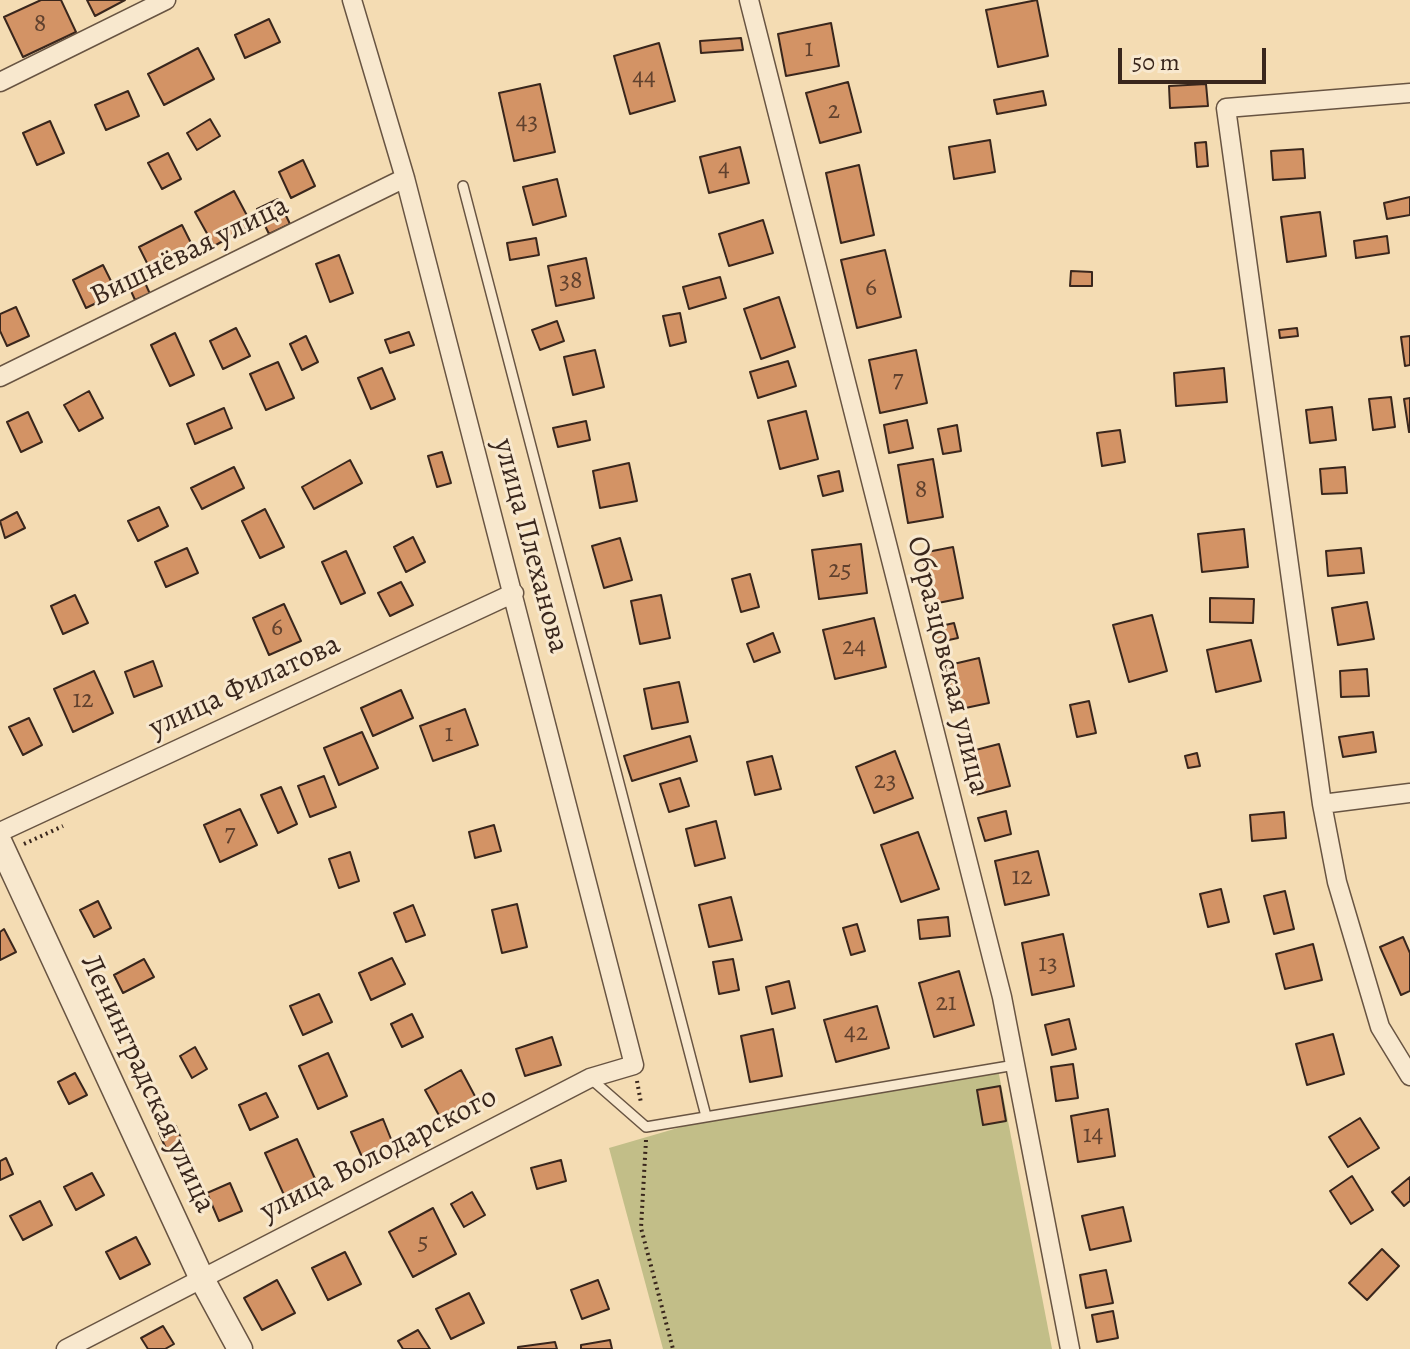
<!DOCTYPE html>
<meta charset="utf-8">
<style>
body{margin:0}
#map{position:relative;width:1410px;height:1349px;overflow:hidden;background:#f4dcb3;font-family:Alegreya,serif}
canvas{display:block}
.scale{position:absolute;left:1118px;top:48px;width:148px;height:36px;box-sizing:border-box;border:4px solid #39261c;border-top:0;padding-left:10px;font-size:24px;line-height:28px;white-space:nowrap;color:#39261c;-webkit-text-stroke:6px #f8e8ce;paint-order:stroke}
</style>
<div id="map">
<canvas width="1410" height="1349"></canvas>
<div class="scale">50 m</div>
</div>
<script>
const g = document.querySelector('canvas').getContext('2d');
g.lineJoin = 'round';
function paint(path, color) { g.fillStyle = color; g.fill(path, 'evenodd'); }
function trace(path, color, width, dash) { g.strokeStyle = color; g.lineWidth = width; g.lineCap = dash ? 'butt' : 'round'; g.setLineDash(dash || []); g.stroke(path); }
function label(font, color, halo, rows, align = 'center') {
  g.font = font + ' Alegreya,serif'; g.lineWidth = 6; g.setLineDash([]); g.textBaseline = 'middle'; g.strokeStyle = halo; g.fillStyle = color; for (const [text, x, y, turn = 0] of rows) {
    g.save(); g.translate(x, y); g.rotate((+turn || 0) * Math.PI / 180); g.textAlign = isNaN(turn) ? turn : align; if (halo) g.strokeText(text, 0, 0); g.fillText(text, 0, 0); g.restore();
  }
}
paint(new Path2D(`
 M997 1064 1052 1349H663L609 1148 712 1118Z`), '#c2be88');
const building = new Path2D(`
 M41 0H61L76 32 23 57 4 17Z
 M87 0H125L95 16Z
 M1037 0 1048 56 998 67 986 10Z
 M269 19 280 42 245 58 235 35Z
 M831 23 839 66 786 76 778 34Z
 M741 38 743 50 701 53 700 41Z
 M659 43 675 101 630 114 614 56Z
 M198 48 214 79 164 105 148 74Z
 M848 82 861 132 820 143 806 93Z
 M540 84 555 152 514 161 499 93Z
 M1206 84 1208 106 1170 108 1169 86Z
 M128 91 139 116 106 130 95 105Z
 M1043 91 1046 105 997 114 994 100Z
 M210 119 220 136 197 150 187 133Z
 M50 121 64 153 37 165 23 133Z
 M990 140 995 172 954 179 949 147Z
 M1206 142 1208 166 1197 167 1195 143Z
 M740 147 749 183 709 193 700 157Z
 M1303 149 1305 178 1273 180 1271 151Z
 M168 153 181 179 162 189 148 163Z
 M303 160 315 186 291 198 279 172Z
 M859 165 874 235 841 243 826 173Z
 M557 179 566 216 533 225 523 187Z
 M234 191 252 225 214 246 195 212Z
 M1410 197V215L1387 219 1384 203Z
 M278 199 290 224 269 234 257 209Z
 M1320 212 1326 256 1287 262 1281 217Z
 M763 220 773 253 729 266 719 234Z
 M182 225 194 249 151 271 139 247Z
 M1387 236 1389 253 1356 258 1354 241Z
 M536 238 539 255 510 260 507 243Z
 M885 250 901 317 857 328 841 260Z
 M339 255 353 293 330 302 316 264Z
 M586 258 594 298 556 306 548 266Z
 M103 265 117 293 86 308 73 280Z
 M1071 271 1092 272V286H1070Z
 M142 276 150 294 135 300 127 282Z
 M720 277 726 298 689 309 683 287Z
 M779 297 795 347 761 359 744 309Z
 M16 307 29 336 7 346 0 331V314Z
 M680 313 686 342 670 346 663 316Z
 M557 321 564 341 540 350 532 330Z
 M236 328 250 356 223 369 210 341Z
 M1297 328 1298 336 1280 338 1279 330Z
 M409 332 414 345 390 353 385 340Z
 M175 333 194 375 170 386 151 345Z
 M306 336 318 362 302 370 290 344Z
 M1410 336V365L1405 366 1401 337Z
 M595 350 604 387 573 395 564 357Z
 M916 350 927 403 880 413 869 360Z
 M788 361 796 386 758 398 750 372Z
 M278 362 294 398 266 410 250 374Z
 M382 368 395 399 371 409 358 378Z
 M1224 368 1227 402 1176 406 1174 373Z
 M89 391 103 418 79 431 64 405Z
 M1391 397 1395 427 1373 430 1369 399Z
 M1410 398V432H1409L1404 399Z
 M1332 407 1336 440 1310 443 1306 410Z
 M224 408 232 428 195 444 187 424Z
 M806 411 818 459 780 469 768 421Z
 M28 412 42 442 21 452 7 422Z
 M907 420 913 448 889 453 884 425Z
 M586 421 590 440 558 447 553 428Z
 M957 425 961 451 943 454 938 429Z
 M1120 430 1125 462 1102 466 1097 433Z
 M442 452 451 483 437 487 428 456Z
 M933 459 943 517 908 523 898 465Z
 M350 460 362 483 314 509 302 487Z
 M629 463 637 501 600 508 593 471Z
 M234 467 244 488 202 509 191 488Z
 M1345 467 1347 493 1322 494 1320 469Z
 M839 471 843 491 823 496 818 476Z
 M159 507 168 526 138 541 128 521Z
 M265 509 284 547 260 558 242 521Z
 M17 512 25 528 5 538 0 521Z
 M1244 529 1248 567 1202 572 1198 534Z
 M413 537 425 562 406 572 394 547Z
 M620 538 632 580 604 588 592 546Z
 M861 544 867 593 819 599 812 550Z
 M953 547 963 598 933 604 922 553Z
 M187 548 198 573 166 587 155 562Z
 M1361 548 1364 573 1328 576 1326 551Z
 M346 551 365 593 341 604 322 562Z
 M750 574 759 607 741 612 732 579Z
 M401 582 413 605 390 616 378 593Z
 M75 595 88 623 63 634 51 606Z
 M661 595 670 638 640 644 631 601Z
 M1210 598 1254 599 1253 623 1210 622Z
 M1367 602 1374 639 1338 645 1332 608Z
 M284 604 301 641 269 655 253 618Z
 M1152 615 1167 671 1129 682 1113 625Z
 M874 618 886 667 835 679 823 630Z
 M954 623 958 638 935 643 932 628Z
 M773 633 780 652 754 662 747 644Z
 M1251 640 1261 681 1216 692 1207 650Z
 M979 658 989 703 956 710 945 666Z
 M153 661 162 686 134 697 125 672Z
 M1367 669 1369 696 1341 697 1340 671Z
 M94 671 113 713 73 732 54 689Z
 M679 682 688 722 652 729 644 689Z
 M401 690 413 718 373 736 361 708Z
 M1089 701 1096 733 1077 737 1070 705Z
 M465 709 478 745 433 761 420 726Z
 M29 718 42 745 23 755 9 727Z
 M362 732 378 768 339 785 324 748Z
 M1373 732 1376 752 1343 757 1339 737Z
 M690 736 697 761 632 781 624 756Z
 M999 744 1010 786 975 795 964 753Z
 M895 751 913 798 874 813 856 767Z
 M1197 753 1200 766 1188 768 1185 756Z
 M772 756 781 789 755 795 747 762Z
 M324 776 336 807 310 817 298 786Z
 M680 778 689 806 669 812 660 784Z
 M281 787 297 824 278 833 261 795Z
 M240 809 257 845 220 862 204 825Z
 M1006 811 1011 834 985 841 978 818Z
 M1284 812 1286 838 1252 841 1250 815Z
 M716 821 725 858 695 866 686 829Z
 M494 825 501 851 475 858 469 832Z
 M918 832 939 889 901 902 881 845Z
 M1038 851 1049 895 1005 905 995 861Z
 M350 852 359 881 339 888 329 859Z
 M1221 889 1229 922 1208 927 1200 894Z
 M1285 891 1294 929 1274 934 1264 896Z
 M731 897 742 940 709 947 699 905Z
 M98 901 111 928 94 937 80 910Z
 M517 904 527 947 502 953 492 910Z
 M413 905 425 935 406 942 394 913Z
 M948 917 950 936 920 939 918 920Z
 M857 924 865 951 851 955 843 928Z
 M4 929 16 952 0 960V932Z
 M1063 934 1074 986 1032 995 1022 943Z
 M1403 937 1410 953V991L1401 995 1380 947Z
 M1313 944 1322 980 1285 989 1276 954Z
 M392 958 405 984 371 1000 359 973Z
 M144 959 154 977 123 993 114 975Z
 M733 959 739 990 719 994 713 962Z
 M959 971 974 1025 934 1037 919 983Z
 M789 981 795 1008 772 1014 766 987Z
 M319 994 332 1022 303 1035 290 1006Z
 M877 1006 889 1048 836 1062 824 1020Z
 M412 1014 423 1037 402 1047 391 1024Z
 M1069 1019 1076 1049 1052 1055 1045 1025Z
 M773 1029 782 1076 750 1082 741 1036Z
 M1333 1034 1344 1074 1307 1085 1296 1044Z
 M552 1037 561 1065 525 1076 516 1049Z
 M195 1047 207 1069 192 1078 180 1056Z
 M328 1053 347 1096 318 1109 299 1066Z
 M1073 1064 1078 1098 1056 1101 1051 1067Z
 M461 1070 477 1100 441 1119 425 1090Z
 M75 1073 87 1095 69 1104 58 1082Z
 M1000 1086 1006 1121 983 1125 977 1090Z
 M266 1093 278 1117 250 1130 239 1105Z
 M1108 1109 1115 1156 1078 1162 1071 1116Z
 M1360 1118 1379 1148 1348 1167 1329 1137Z
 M383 1119 393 1144 362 1157 351 1132Z
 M176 1126 184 1146 168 1153 159 1133Z
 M297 1139 316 1181 284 1195 265 1153Z
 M6 1158 13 1174 0 1180V1161Z
 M561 1160 566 1181 537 1189 531 1168Z
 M92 1173 104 1195 76 1210 64 1187Z
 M1352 1176 1373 1210 1351 1224 1330 1191Z
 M1410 1177V1201L1404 1206 1392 1192Z
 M230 1183 242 1211 219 1221 207 1193Z
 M472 1192 485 1215 464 1227 451 1204Z
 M40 1201 52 1225 23 1240 10 1216Z
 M1123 1207 1131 1241 1090 1250 1082 1216Z
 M433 1208 456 1254 413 1277 389 1232Z
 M136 1237 150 1264 120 1279 106 1252Z
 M1382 1249 1399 1266 1367 1300 1349 1283Z
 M345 1252 361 1284 328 1300 312 1268Z
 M1106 1270 1113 1303 1086 1308 1080 1275Z
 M277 1280 295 1313 262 1330 244 1298Z
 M598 1280 609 1309 582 1319 571 1290Z
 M469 1293 484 1323 451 1339 436 1309Z
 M1113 1311 1118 1338 1097 1342 1092 1315Z
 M163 1326 174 1344 165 1349H148L141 1338Z
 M418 1330 430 1349H403L398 1341Z
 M610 1340 612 1349H581V1345Z
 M555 1342 557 1349H518V1347Z`);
paint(building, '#d39365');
trace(building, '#39261c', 2);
const service = new Path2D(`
 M463 186 706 1116
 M590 1078 646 1127 1015 1065`);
const minor = new Path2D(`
 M749 0 1002 997 1070 1349
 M0 82 166 0
 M1410 93 1226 108 1322 804 1337 882 1380 1027 1410 1076
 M0 377 405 178
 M1322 804 1410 793
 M0 832 514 593
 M66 1349 590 1078 634 1065 405 178 352 0`);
const tertiary = new Path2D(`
 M0 843 202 1279 240 1349`);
trace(service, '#685442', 12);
trace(minor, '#685442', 21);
trace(tertiary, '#685442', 27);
trace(new Path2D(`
 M24 844 63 826
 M637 1081 641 1103
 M646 1140 641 1228 673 1349`), '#39261c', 4, [2, 4]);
trace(service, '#f8e8ce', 9);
trace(minor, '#f8e8ce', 18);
trace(tertiary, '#f8e8ce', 24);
label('26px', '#60412e', null, [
 ["8",40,25],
 ["1",809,50],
 ["44",644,79],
 ["2",834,112],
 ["43",527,123],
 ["4",724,170],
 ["38",571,282],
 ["6",871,289],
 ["7",898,381],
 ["8",921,491],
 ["25",840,571],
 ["6",277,629],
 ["24",854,648],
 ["12",83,701],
 ["1",449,735],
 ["23",885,782],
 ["7",230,835],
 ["12",1022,878],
 ["13",1048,965],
 ["21",946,1004],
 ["42",856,1034],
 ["14",1093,1136],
 ["5",423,1243]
]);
label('30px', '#39261c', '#f8e8ce', [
 ["Вишнёвая улица",190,252,-26],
 ["улица Плеханова",530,546,75],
 ["Образцовская улица",947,665,76],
 ["улица Филатова",245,687,-25],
 ["Ленинградская улица",147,1084,65],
 ["улица Володарского",379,1155,-27]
]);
</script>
